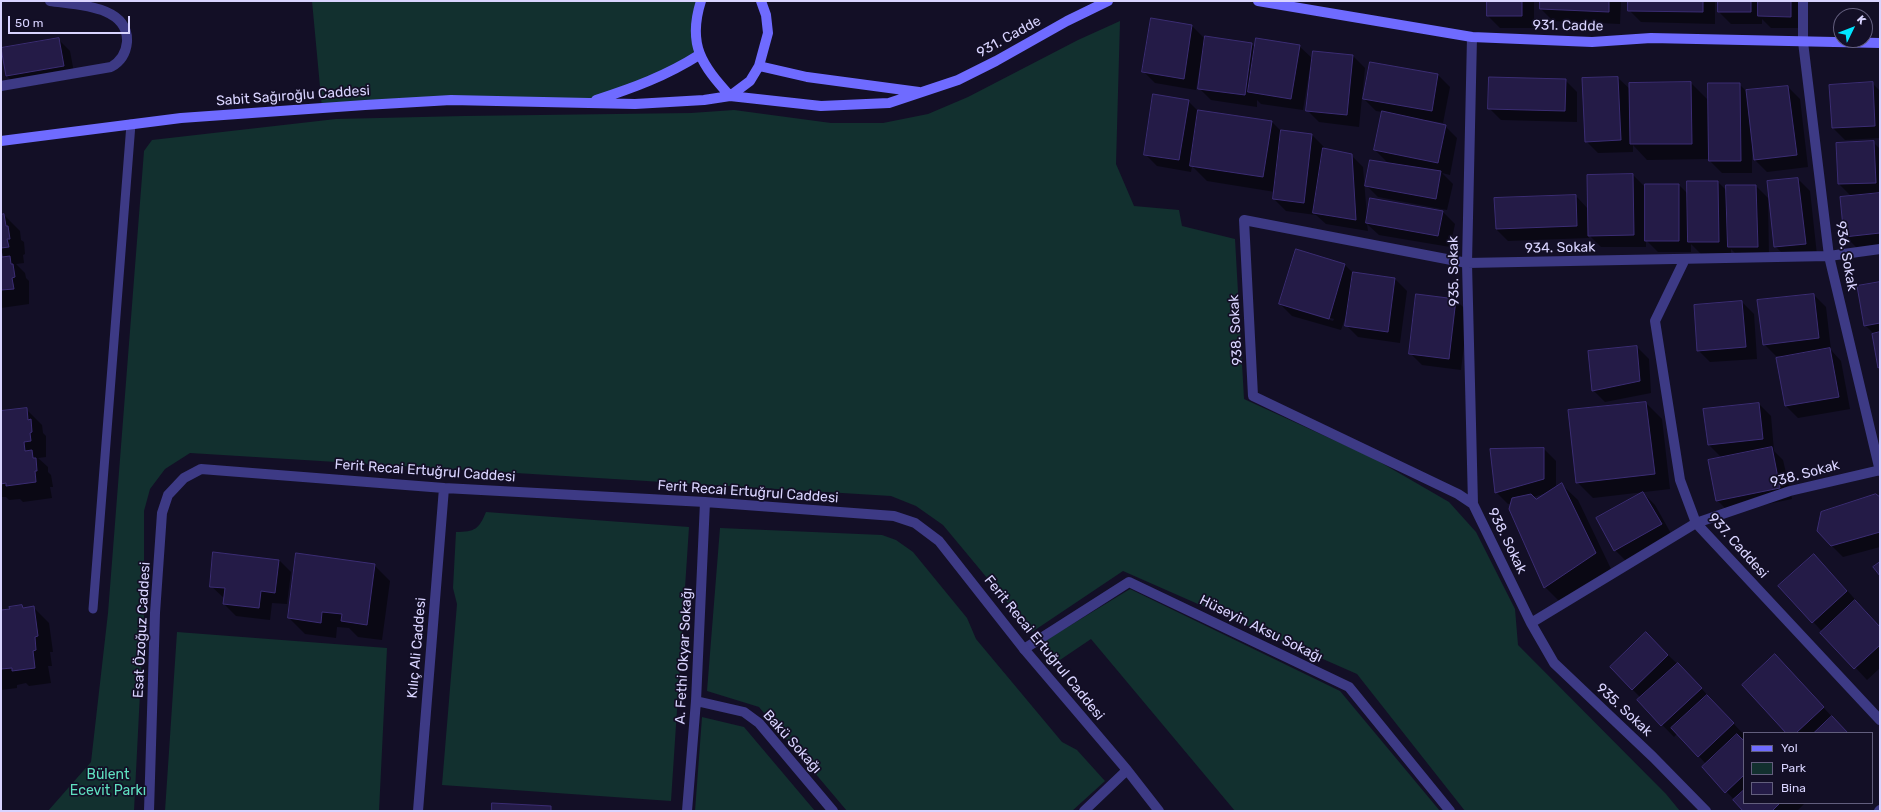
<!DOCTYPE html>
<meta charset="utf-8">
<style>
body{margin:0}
#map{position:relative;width:1881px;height:812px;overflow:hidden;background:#130f26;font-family:Rubik,sans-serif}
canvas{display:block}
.frame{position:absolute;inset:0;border:2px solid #d9d4ff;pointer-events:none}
.legend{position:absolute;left:1743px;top:732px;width:130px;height:72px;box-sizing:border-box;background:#130f26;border:1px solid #625e7d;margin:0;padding:5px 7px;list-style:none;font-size:12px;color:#d9d4ff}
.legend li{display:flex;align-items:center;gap:8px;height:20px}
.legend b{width:20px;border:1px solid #625e7d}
.north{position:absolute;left:1833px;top:8px;width:40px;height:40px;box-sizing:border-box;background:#130f26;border:1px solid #625e7d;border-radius:50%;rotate:47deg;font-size:11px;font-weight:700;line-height:16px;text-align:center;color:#d9d4ff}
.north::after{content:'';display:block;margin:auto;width:14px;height:18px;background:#00e5ff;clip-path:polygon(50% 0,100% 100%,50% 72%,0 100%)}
.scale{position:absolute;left:8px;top:16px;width:122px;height:18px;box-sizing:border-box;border:2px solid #d9d4ff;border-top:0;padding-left:5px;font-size:12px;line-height:14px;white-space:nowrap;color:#d9d4ff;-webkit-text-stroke:3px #130f26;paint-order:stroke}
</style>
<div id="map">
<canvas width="1881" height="812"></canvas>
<div class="frame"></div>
<ul class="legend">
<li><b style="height:5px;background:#6f6bff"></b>Yol</li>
<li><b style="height:11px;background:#12302f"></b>Park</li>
<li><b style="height:11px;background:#241b47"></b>Bina</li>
</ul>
<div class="north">K</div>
<div class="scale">50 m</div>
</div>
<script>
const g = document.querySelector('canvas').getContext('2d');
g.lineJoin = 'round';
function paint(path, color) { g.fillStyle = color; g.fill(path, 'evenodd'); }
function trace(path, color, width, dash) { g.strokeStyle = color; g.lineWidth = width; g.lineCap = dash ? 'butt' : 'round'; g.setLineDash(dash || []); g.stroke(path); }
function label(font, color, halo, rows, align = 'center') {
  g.font = font + ' Rubik,sans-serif'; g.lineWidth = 3.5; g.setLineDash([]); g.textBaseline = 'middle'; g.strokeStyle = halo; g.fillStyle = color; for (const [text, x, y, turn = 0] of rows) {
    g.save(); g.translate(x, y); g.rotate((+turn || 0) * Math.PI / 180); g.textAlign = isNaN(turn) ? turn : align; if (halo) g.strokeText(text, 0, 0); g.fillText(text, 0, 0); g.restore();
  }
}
paint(new Path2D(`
 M312 1H699V55L588 103 451 100 322 108Z
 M1120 21 1116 164 1134 206 1179 210 1182 226 1235 239 1244 399 1373 458 1449 502 1476 532 1515 609 1518 645 1666 794 1680 811H1465L1357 674 1123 571 1032 632 943 525 916 506 891 496 190 453 165 469 150 489 144 511V614L134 811H48L91 762 108 613 144 151 152 140 336 119 464 116 691 113 734 110 831 123H883L928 114 968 97 1078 40Z
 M486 512 689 527 671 801 442 785 457 604 453 588 456 532C475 532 479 529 486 512Z
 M720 528 882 535 896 540 913 552 967 618 976 639 1062 742 1077 750 1105 781 1072 811H847L759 707 707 691Z
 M1130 589 1340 691 1440 811H1235L1091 639 1057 662 1043 642Z
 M177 632 387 648 379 811H165Z
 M702 717 744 727 815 811H695Z`), '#12302f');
paint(new Path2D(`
 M1488 1H1534V28H1500L1488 16Z
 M1541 1H1621L1620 24 1553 21 1541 9Z
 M1629 1H1715V24L1641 22 1629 10Z
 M1719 1H1803V28H1771L1762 19V24H1731L1719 12Z
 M1151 19 1192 26 1205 39 1251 44 1256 48 1299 46 1313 59V52L1353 56 1365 68 1359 127 1319 122 1307 110 1312 67H1310L1303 110 1261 104 1257 100V107L1211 100 1199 88 1204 53H1202L1196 90 1155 83 1143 71Z
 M58 39 70 51 75 78 19 88 7 76 2 49Z
 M1438 75 1450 87 1443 123 1426 120 1425 121 1445 126 1457 138 1450 175 1442 173 1453 184 1447 210 1378 197 1366 185 1389 164 1375 150 1383 112 1376 111 1364 99Z
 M1618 78 1631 90 1691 83 1707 99 1708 159 1647 160 1633 145V152L1598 153 1586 141Z
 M1565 80 1577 92V122L1501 120 1489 108Z
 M1872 83 1880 91V138L1845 140 1833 128Z
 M1739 84 1746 91 1788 87 1800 99 1808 167 1767 172 1755 160 1753 146H1752V173H1722L1710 161Z
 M1188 101 1199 112 1272 122 1281 131 1312 135 1324 147V149L1351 155 1363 167 1367 217 1443 212 1455 224 1450 247 1379 235 1367 224 1368 231 1326 224 1316 215 1286 211 1274 199 1275 192 1207 181 1192 166 1191 172 1157 166 1145 154Z
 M1873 142 1880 149V246L1857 248 1845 236 1852 197 1839 184Z
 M1633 175 1646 188 1679 185 1688 194 1718 182 1727 191 1756 186 1768 198 1769 258 1741 259 1731 249V254H1701L1691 244V252H1658L1646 240V247H1601L1589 235V238L1508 241 1496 229 1576 196 1588 209Z
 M1798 179 1810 191 1817 255 1787 258 1775 246Z
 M4 215 20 231 21 240 24 242 25 254 23 255 24 263 16 264 25 273 26 278 29 281V304L1 308V216Z
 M1345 265 1354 274 1395 279 1407 291 1400 343 1358 337 1346 325 1349 307 1341 330 1292 316 1280 304ZM1293 307 1334 319 1333 321 1293 309Z
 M1880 283V368L1874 334 1865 325Z
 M1814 295 1826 307 1831 350 1841 361 1850 409 1798 418 1786 406 1777 358 1783 357V356H1776L1764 344Z
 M1456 300 1468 312 1461 370 1422 365 1410 353Z
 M1742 302 1754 314 1757 359 1710 362 1698 350Z
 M1637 347 1649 359 1651 393 1605 402 1593 390Z
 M1646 403 1662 419 1670 489 1593 498 1577 482Z
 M1759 404 1771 416 1774 451 1783 460 1792 499 1729 512 1717 500 1722 458 1709 445 1704 410Z
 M26 409 42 425 43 433 46 436V457L38 458 48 467V472L51 475 53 487H50L52 498 23 502 20 499 9 500 6 497H1V412Z
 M1544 449 1556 461V488L1562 485 1578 500 1611 569 1561 603 1545 587 1510 509 1512 503 1508 504 1496 492ZM1547 493 1536 501 1533 497Z
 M1643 493 1655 505 1673 537 1627 562 1615 550Z
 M1880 498V547L1843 557 1831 545Z
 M279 560 291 572 287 604 272 603 270 620 236 616 224 604 225 599 211 586Z
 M374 565 390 581 382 640 358 637 349 628 337 627 336 638 305 634 289 618Z
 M1826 567 1880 627V668L1867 680 1780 586Z
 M33 607 49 623 53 652H50L52 666H48L51 683 29 686 26 683 17 685V688L1 690V619L11 610 10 608Z
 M1646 634 1690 676 1744 735 1742 739 1744 742V803H1803L1804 804 1797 811H1745L1703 767 1706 764 1678 733 1674 737 1639 701 1641 698 1632 689Z
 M1787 668 1835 720 1848 733H1788Z`), '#0007');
const building = new Path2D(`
 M1487 1H1522V16H1487Z
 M1540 1H1609V12L1540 9Z
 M1628 1H1703V12L1628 11Z
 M1718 1H1751V12H1718Z
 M1758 1H1791V17L1758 16Z
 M1151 18 1192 25 1184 79 1142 72Z
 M1205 36 1252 43 1245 95 1198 89Z
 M59 38 64 66 6 76 1 48Z
 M1256 38 1300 45 1291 99 1248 92Z
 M1313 51 1353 55 1347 115 1306 111Z
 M1370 62 1438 74 1432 111 1363 99Z
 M1489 77 1566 79 1565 111 1488 109Z
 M1618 77 1621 140 1585 142 1582 78Z
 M1691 82 1692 144H1630L1629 83Z
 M1873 82 1875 126 1832 128 1829 85Z
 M1708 83H1740L1741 161H1709Z
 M1788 86 1797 155 1754 160 1746 90Z
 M1153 94 1189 100 1179 160 1144 155Z
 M1198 110 1272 121 1263 177 1190 166Z
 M1382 111 1446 125 1438 163 1374 150Z
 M1281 130 1312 134 1304 203 1273 199Z
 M1874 141 1876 183 1838 184 1836 143Z
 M1323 148 1352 154 1356 220 1313 213Z
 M1370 160 1441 171 1436 199 1365 186Z
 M1633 174 1634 235 1588 236 1587 175Z
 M1798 178 1806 244 1774 247 1767 181Z
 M1687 181H1718L1719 242H1688Z
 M1645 184H1679V241H1645Z
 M1726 185H1756L1758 247H1728Z
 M1880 193V233L1844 237 1840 197Z
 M1576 195 1577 226 1496 229 1494 198Z
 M1370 198 1443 211 1438 236 1366 223Z
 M4 214 6 226H8L10 239H7L9 247 1 248 2 257 10 256 11 264H13L15 277 12 278 14 289 1 290V215Z
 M1296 249 1345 264 1329 319 1279 304Z
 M1353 272 1395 278 1388 332 1345 326Z
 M1880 282V323L1864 326 1857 286Z
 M1416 294 1456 299 1449 359 1409 354Z
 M1814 294 1819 338 1763 345 1757 300Z
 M1742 301 1746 347 1697 351 1694 305Z
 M1880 332V367L1878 368 1872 334Z
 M1637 346 1640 381 1592 391 1588 351Z
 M1830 348 1839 397 1785 406 1776 358Z
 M1646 402 1655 474 1576 483 1568 410Z
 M1759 403 1763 439 1708 445 1703 409Z
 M27 408 28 420 31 419 32 432 30 433 31 441 24 442 25 451 32 450 33 458H36L37 471H35L36 482 6 486V483L1 484V411Z
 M1772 447 1780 488 1716 501 1708 460Z
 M1544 448V479L1495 493 1490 449Z
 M1562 483 1596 553 1544 588 1509 509 1512 498 1531 494 1536 499Z
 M1643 492 1662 524 1614 551 1596 518Z
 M1876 494 1880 497V532L1831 546 1817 531 1821 512Z
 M213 552 279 560 275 593 261 591 259 608 223 604 225 588 210 587Z
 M296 553 375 564 367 625 341 621 342 614 322 612 321 623 288 618Z
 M1814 554 1847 591 1812 623 1778 586Z
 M1880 562V576L1873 567Z
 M1855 600 1880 627V645L1854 669 1820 633Z
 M22 605 23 608 34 606 38 636 35 637 36 650 33 651 35 668 12 671V668L1 669V672V610L10 609 9 607Z
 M1646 632 1668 655 1632 690 1610 667Z
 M1775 654 1824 707 1796 733H1786L1742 685Z
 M1678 663 1702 688 1661 726 1637 700Z
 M1707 695 1734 723 1698 757 1671 728Z
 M1832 716 1848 733H1814Z
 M1737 734 1744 741V775L1725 793 1702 767Z
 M1744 790V803H1780L1772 811H1743L1733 800Z
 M492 803 551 806V811H492Z`);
paint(building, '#241b47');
trace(building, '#3b2d73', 1);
trace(new Path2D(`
 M93 609 131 124`), '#3d3a85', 9);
trace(new Path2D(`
 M1024 649 1129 582 1349 687 1450 811`), '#3d3a85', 10);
trace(new Path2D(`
 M1803 1V42L1829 256 1880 471
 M1472 37 1467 263 1473 504
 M1 86 111 67C120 62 126 53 127 42 129 5 76 5 50 1
 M1685 259 1655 321 1680 480 1696 523 1880 720
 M1531 623 1696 523 1790 491 1880 470
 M696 701 744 712 759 723 833 811
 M149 811 155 613 162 513 168 495 184 478 201 469 444 488 705 502 894 516 915 523 939 541 1024 649 1127 770 1159 811
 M418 811 444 488
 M687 811 696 701 705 502
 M1084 811 1127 770
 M1706 811 1653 757 1554 663 1531 623 1473 504 1458 494 1253 396 1244 220 1467 263 1829 256 1880 249
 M1879 811 1880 810`), '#3d3a85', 10);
trace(new Path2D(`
 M701 1C687 45 702 65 730 96L750 81 759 66 768 33 766 15 761 1
 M1258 1 1472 37 1592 42 1651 38 1880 43
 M759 66 807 77 919 92
 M596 100C633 88 666 76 699 55
 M1 141 181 118 365 105 451 100 635 104 704 100 730 96 821 106 889 103 958 80 996 61 1067 21 1108 1`), '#6f6bff', 10);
label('14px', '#d9d4ff', '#130f26', [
 ["931. Cadde",1568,26,1],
 ["931. Cadde",1009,37,-29],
 ["Sabit Sağıroğlu Caddesi",293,96,-4],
 ["934. Sokak",1560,248,-1],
 ["936. Sokak",1846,256,80],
 ["935. Sokak",1454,271,-91],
 ["938. Sokak",1236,330,-93],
 ["Ferit Recai Ertuğrul Caddesi",425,471,4],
 ["938. Sokak",1805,474,-15],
 ["Ferit Recai Ertuğrul Caddesi",748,492,4],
 ["938. Sokak",1507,541,64],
 ["937. Caddesi",1738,546,48],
 ["Hüseyin Aksu Sokağı",1261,629,26],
 ["Esat Özoğuz Caddesi",142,630,-87],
 ["Kılıç Ali Caddesi",417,648,-85],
 ["Ferit Recai Ertuğrul Caddesi",1044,648,51],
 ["A. Fethi Okyar Sokağı",684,656,-87],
 ["935. Sokak",1624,710,43],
 ["Bakü Sokağı",792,742,48]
]);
label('14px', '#5fe0c0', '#130f26', [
 ["Bülent",108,775],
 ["Ecevit Parkı",108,791]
]);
</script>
